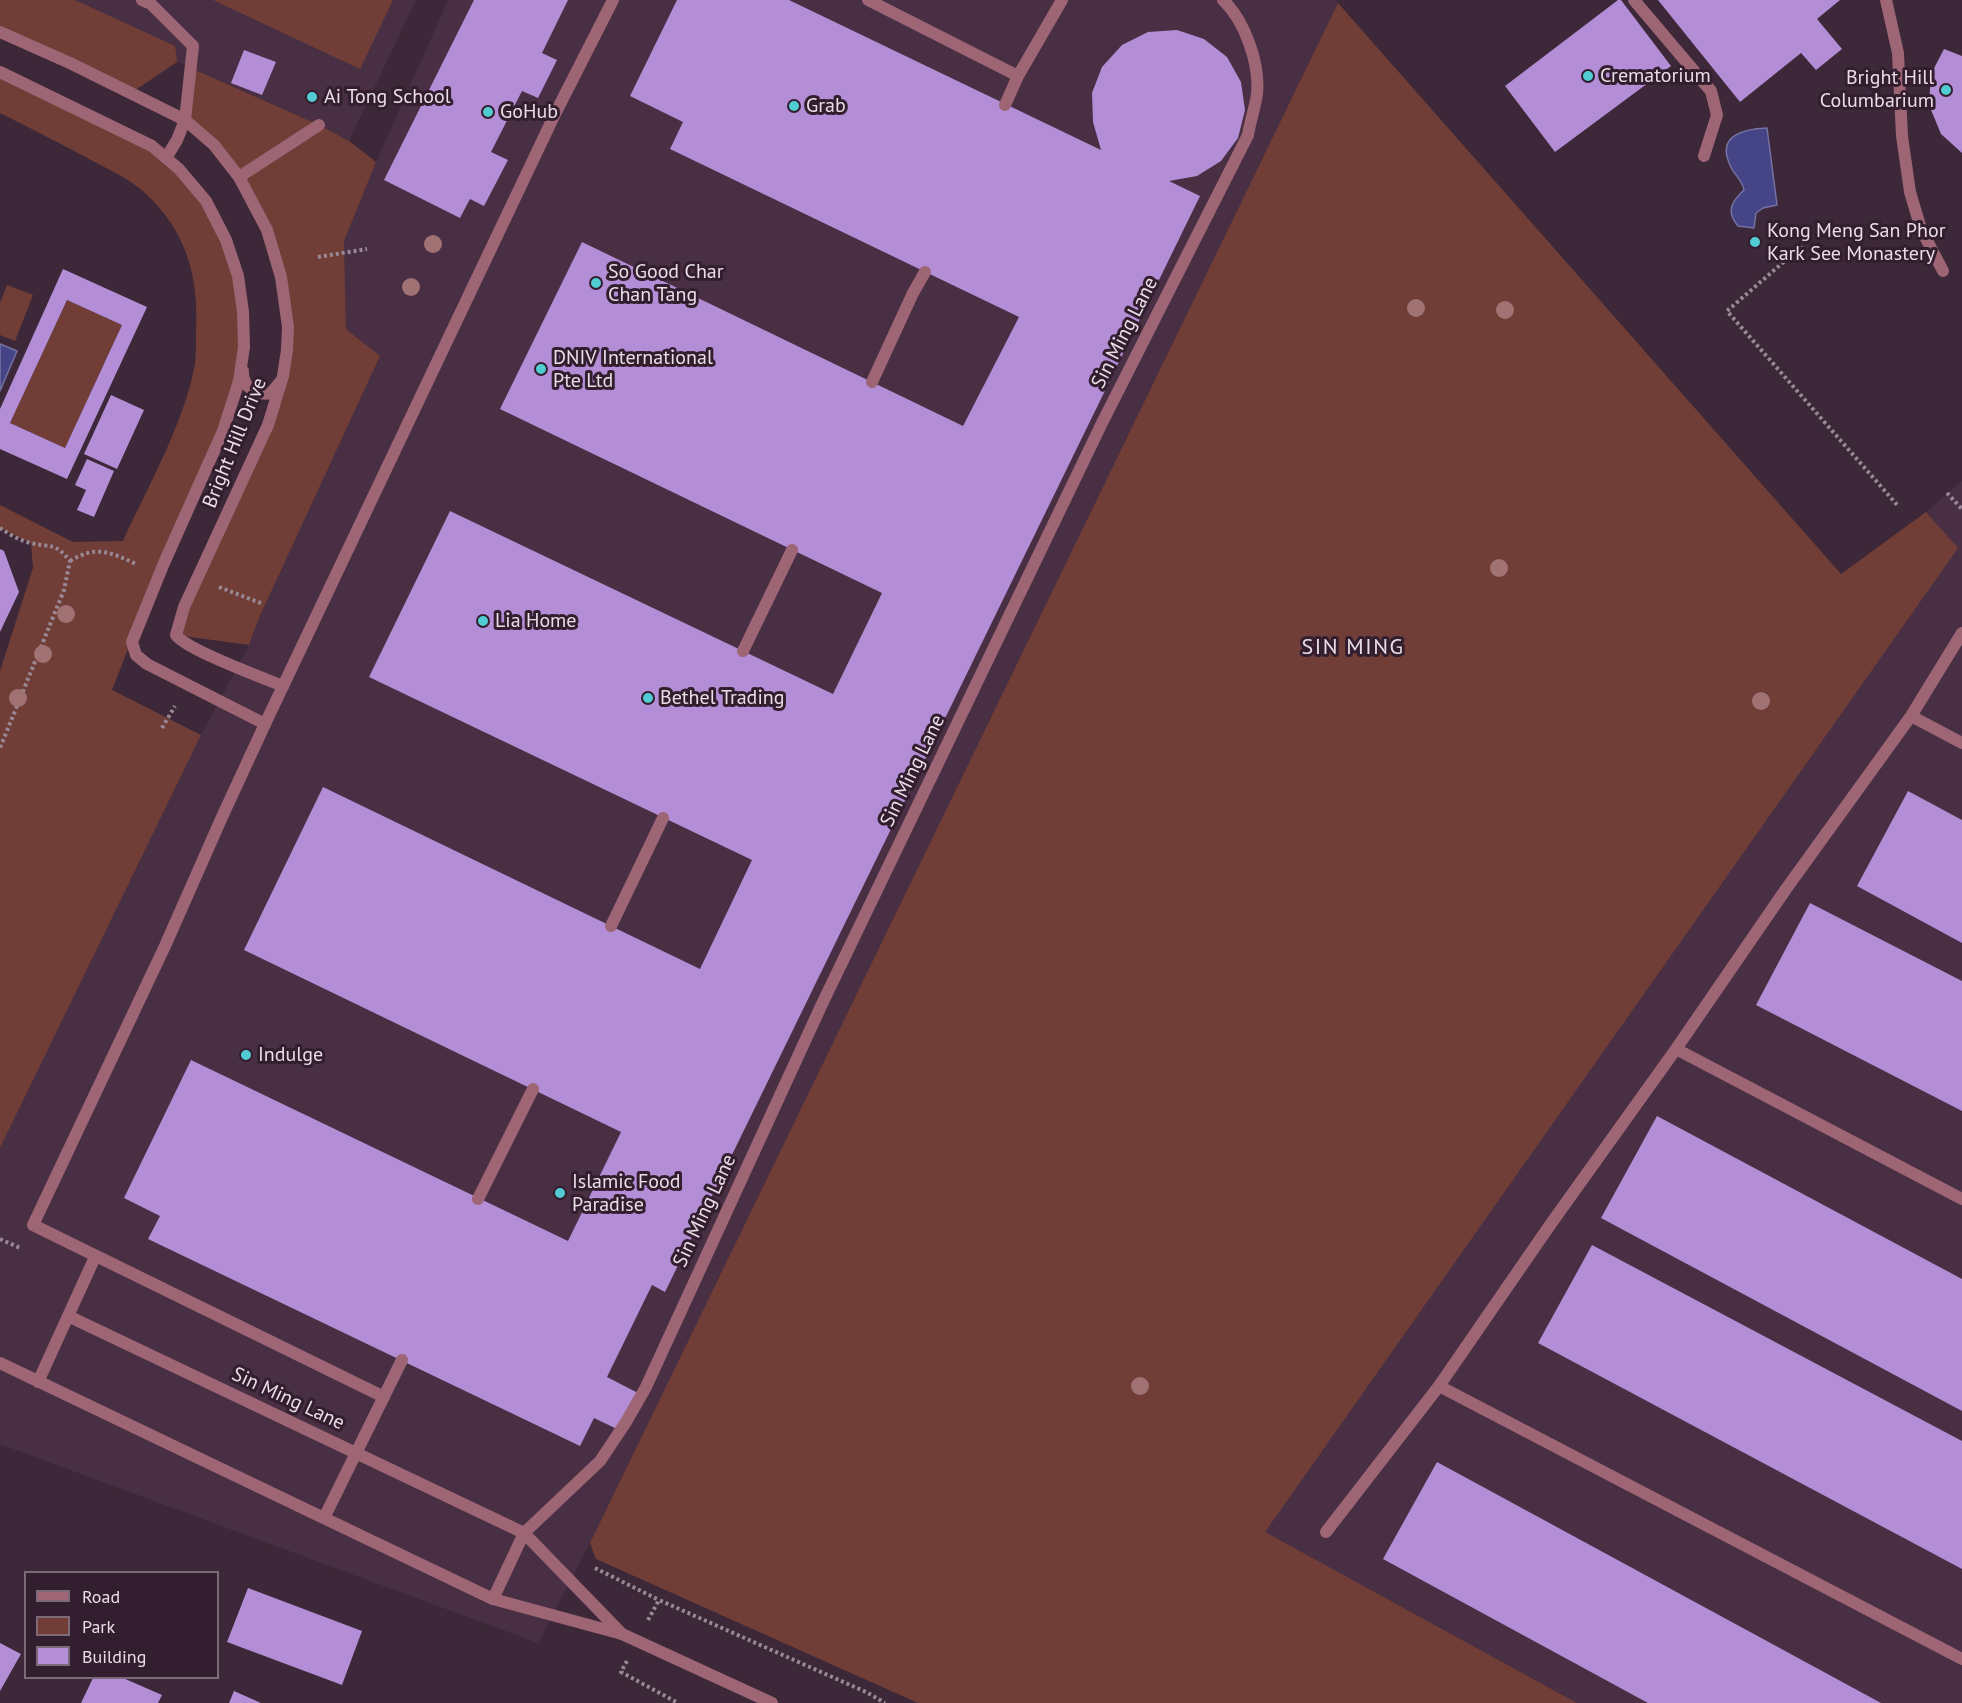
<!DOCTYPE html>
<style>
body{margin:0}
#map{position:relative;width:1962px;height:1703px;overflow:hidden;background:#3c2838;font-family:"PT Sans",sans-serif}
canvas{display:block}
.legend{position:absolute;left:24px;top:1571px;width:195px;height:108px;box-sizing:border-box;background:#321e2e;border:2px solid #7c6a78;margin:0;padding:8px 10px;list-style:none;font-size:18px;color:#ebdde7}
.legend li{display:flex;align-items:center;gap:12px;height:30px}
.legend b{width:30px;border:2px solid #7c6a78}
</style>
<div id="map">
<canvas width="1962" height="1703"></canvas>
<ul class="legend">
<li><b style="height:8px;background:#9e6575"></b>Road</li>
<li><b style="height:16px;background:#713e37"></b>Park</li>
<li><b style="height:16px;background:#b38dd5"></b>Building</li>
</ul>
</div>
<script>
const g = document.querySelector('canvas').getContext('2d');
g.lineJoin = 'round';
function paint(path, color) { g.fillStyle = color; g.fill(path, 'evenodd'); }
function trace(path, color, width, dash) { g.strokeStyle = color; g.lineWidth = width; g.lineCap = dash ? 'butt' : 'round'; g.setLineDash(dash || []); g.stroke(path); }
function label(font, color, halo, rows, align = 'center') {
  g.font = font + ' "PT Sans",sans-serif'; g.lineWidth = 6; g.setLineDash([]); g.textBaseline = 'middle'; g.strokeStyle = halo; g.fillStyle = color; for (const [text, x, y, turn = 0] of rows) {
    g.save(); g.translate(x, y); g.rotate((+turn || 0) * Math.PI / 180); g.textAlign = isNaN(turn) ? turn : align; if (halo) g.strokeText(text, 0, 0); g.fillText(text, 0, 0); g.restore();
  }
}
paint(new Path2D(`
 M40 0H416L349 141 319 125Z
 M448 0H1336L1338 3 590 1543 538 1643 0 1444V1148L201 735 249 645 259 618 380 356 346 329 344 241 376 162Z
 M1962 481V1703H1577L1264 1532 1957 548 1926 512Z`), '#492f44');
paint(new Path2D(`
 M0 0H75L175 46 177 62 134 91 0 29Z
 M213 0H393L360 69Z
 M1338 3 1841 574 1926 512 1958 548 1265 1532 1577 1703H918L596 1559 590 1543Z
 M191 68 319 125 349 141 376 162 344 241 346 329 380 356 259 618 249 645 176 635 283 376 281 277 239 177 185 120Z
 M0 74 151 147 178 170 225 241 242 312 238 382 162 562 112 690 201 735 0 1148V671L33 568 31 543 0 528V505L73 542 123 541C148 486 184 424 195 364 196 353 196 342 196 332 199 276 186 230 144 192 128 178 108 169 89 159 60 143 30 128 0 113Z
 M7 285 33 295 15 341 0 335V303Z
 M67 300 122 325 65 448 10 423Z`), '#713e37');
const water = new Path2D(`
 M1767 128 1777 205 1763 208 1756 213 1754 228 1738 226C1726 212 1731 202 1744 190 1742 179 1734 175 1730 165 1716 135 1744 129 1767 128Z
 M0 344 17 351 0 391Z`);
paint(water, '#444487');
trace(water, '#7672a4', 1.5);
paint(new Path2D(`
 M474 0H568L542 53 557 60 538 98 522 91 491 152 508 160 484 206 470 199 460 218 384 180Z
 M677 0H789L1101 150 1093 122 1092 93 1102 67 1122 45 1148 32 1177 30 1204 39 1227 57 1241 82 1245 110 1238 138 1221 161 1197 176 1169 181 1200 196 665 1292 652 1285 607 1377 638 1393 619 1430 594 1418 580 1446 148 1239 160 1216 124 1198 191 1060 568 1241 621 1132 244 950 323 787 700 969 752 860 369 677 450 511 833 694 882 593 500 409 582 242 963 426 1019 317 670 149 683 122 630 96Z
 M1618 0H1621L1671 66 1555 152 1505 86Z
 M1658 0H1840L1817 19 1842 49 1816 70 1801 53 1740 102Z
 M1944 49 1962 56V153L1941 134 1929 105 1931 74Z
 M244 50 276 62 262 95 231 83Z
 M63 269 147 307 67 479 0 449V409ZM67 300 122 325 65 448 10 423Z
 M111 395 144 410 117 469 84 454Z
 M87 459 114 471 94 517 77 510 86 490 75 485Z
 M0 549 4 551 19 592 0 632Z
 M1908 791 1962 820V943L1857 886Z
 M1810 903 1962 981V1111L1756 1005Z
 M1657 1116 1962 1279V1411L1601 1218Z
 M1592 1245 1962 1441V1569L1538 1343Z
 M1437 1462 1881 1703H1648L1383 1559Z
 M248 1588 362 1631 342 1685 227 1642Z
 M0 1643 21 1654 0 1691Z
 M93 1678H123L162 1695 158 1703H81Z
 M234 1691 261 1703H229Z`), '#b38dd5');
trace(new Path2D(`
 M1802 246 1727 311 1899 507
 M318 257 367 249
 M1947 493 1962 509
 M0 528C9 534 20 541 31 543 51 548 55 542 70 561L64 590 0 748
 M70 561C96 545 110 552 136 564
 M219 587 263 604
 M162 728 175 706
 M0 1239 20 1248
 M595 1568 659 1600
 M648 1620 659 1600 866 1692 885 1703
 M627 1661 621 1672 678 1703`), '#998895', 4, [3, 3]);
trace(new Path2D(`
 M142 0 151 4 193 46 185 120 177 140 166 158
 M868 0 1018 76
 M1634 0 1711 91 1717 115 1704 156
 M1886 0 1898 53 1902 136 1910 192 1921 229 1943 271
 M1005 105 1018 76 1062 0
 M239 177 319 125
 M872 382 913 293 925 272
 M743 651 792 550
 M1911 716 1962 743
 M611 926 663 818
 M1676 1049 1962 1199
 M478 1199 533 1089
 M68 1316 524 1533 621 1633
 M0 1363 493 1599 622 1634
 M38 1382 95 1257
 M1439 1386 1962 1659
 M384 1397 33 1225 165 946 222 817 265 724 554 116 613 0
 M324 1518 402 1360
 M1326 1532 1439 1386 1550 1225 1676 1049 1786 889 1911 716 1962 633
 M493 1599 524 1533 600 1461 626 1422 646 1387 822 1004 1102 423 1248 135C1250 122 1255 108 1257 94 1260 64 1245 21 1223 0`), '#9e6575', 12);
trace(new Path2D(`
 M0 32 72 64 185 120 214 145 239 177 267 230 281 277 288 327 287 350 283 376 268 425 184 607 176 635C185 649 263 678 283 686
 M0 72 152 146 179 169 206 201 226 240 238 276 243 312 244 347 239 381 223 431 164 563 132 642 136 655 147 664 265 724
 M243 371C242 387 256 396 271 393L280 382
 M622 1634 772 1703`), '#9e6575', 12);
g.fillStyle = '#a17273';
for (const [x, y] of [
 [433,244],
 [411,287],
 [1416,308],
 [1505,310],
 [1499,568],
 [66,614],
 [43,654],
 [18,698],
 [1761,701],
 [1140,1386]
]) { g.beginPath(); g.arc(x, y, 9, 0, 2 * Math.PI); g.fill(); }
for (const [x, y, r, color] of [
 [1588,76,6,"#51ccd3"],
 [1946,90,6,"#51ccd3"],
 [312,97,6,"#51ccd3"],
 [794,106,6,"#51ccd3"],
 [488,112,6,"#51ccd3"],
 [1755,242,6,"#51ccd3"],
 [596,283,6,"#51ccd3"],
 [541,369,6,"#51ccd3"],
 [483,621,6,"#51ccd3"],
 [648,698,6,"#51ccd3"],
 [246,1055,6,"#51ccd3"],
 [560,1193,6,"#51ccd3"]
]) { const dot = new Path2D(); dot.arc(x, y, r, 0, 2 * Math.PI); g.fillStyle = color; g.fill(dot); trace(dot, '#321e2e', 2); }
label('20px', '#ebdde7', '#321e2e', [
 ["Crematorium",1600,76],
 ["Bright Hill",1934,78,"right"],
 ["Columbarium",1934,101,"right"],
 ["Ai Tong School",324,97],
 ["Grab",806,106],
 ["GoHub",500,112],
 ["Kong Meng San Phor",1767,231],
 ["Kark See Monastery",1767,254],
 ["So Good Char",608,272],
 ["Chan Tang",608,295],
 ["DNIV International",553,358],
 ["Pte Ltd",553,381],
 ["Lia Home",495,621],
 ["Bethel Trading",660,698],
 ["Indulge",258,1055],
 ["Islamic Food",572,1182],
 ["Paradise",572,1205]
], 'left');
label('20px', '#ebdde7', '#321e2e', [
 ["Sin Ming Lane",1125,333,-63],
 ["Bright Hill Drive",235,443,-68],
 ["Sin Ming Lane",913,771,-64],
 ["Sin Ming Lane",705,1211,-65],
 ["Sin Ming Lane",288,1399,25]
]);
g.letterSpacing = '1.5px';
label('22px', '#ebdde7', '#321e2e', [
 ["SIN MING",1353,648]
]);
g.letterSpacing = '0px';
</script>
